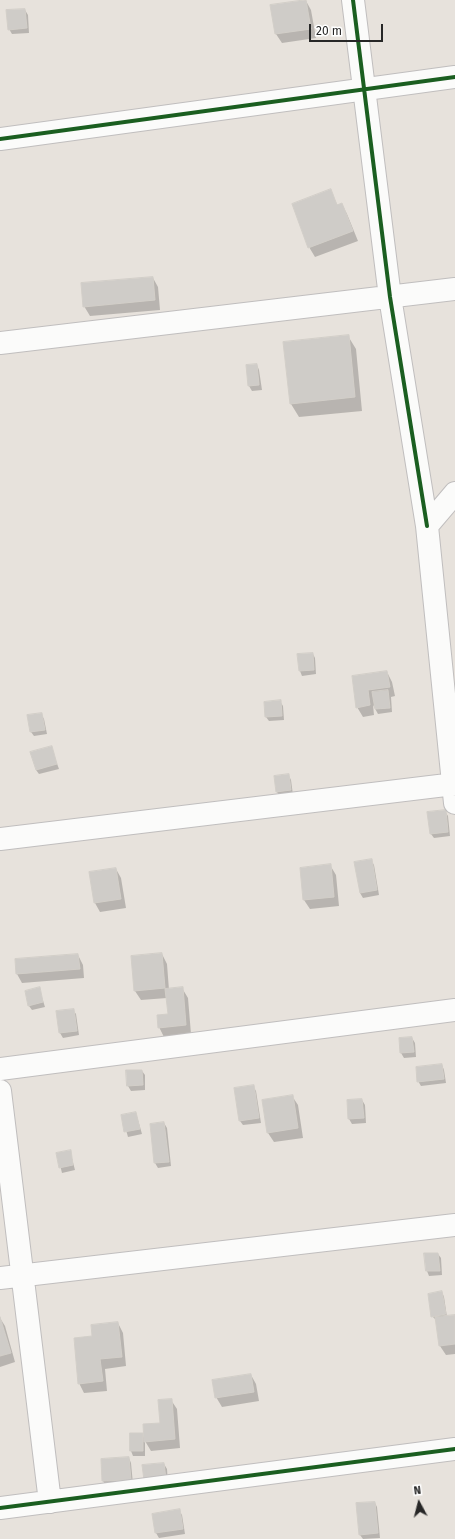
<!DOCTYPE html>
<style>
body{margin:0}
#map{position:relative;width:455px;height:1539px;overflow:hidden;background:#e7e2dc;font-family:"Fira Sans",sans-serif}
canvas{display:block}
.north{position:absolute;left:399px;top:1483px;width:40px;height:40px;-webkit-text-stroke:3px #fff;paint-order:stroke;rotate:353deg;font-size:11px;font-weight:700;line-height:16px;text-align:center;color:#272727}
.north::after{content:'';display:block;margin:auto;width:14px;height:18px;background:#272727;clip-path:polygon(50% 0,100% 100%,50% 72%,0 100%)}
.scale{position:absolute;left:309px;top:24px;width:74px;height:18px;box-sizing:border-box;border:2px solid #272727;border-top:0;padding-left:5px;font-size:12px;line-height:14px;white-space:nowrap;color:#272727;-webkit-text-stroke:3px #fff;paint-order:stroke}
</style>
<div id="map">
<canvas width="455" height="1539"></canvas>
<div class="north">N</div>
<div class="scale">20 m</div>
</div>
<script>
const g = document.querySelector('canvas').getContext('2d');
g.lineJoin = 'round';
function paint(path, color) { g.fillStyle = color; g.fill(path, 'evenodd'); }
function trace(path, color, width, dash) { g.strokeStyle = color; g.lineWidth = width; g.lineCap = dash ? 'butt' : 'round'; g.setLineDash(dash || []); g.stroke(path); }
paint(new Path2D(`
 M306 1 311 10 316 38 282 43 276 34 272 6Z
 M25 10 28 15 29 33 12 34 9 29Z
 M330 191 338 206 342 204 347 214 358 241 315 257 309 247Z
 M153 278 158 287 160 310 90 316 84 306Z
 M348 336 356 349 362 411 299 417 291 404 285 343Z
 M257 365 259 370 262 390 252 391 249 386 247 366Z
 M313 654 315 658 316 674 302 676 300 671Z
 M387 672 392 682 395 696 391 697 392 712 378 714 373 705 374 715 363 717 357 707 353 677Z
 M280 701 283 706 284 720 269 721 266 717Z
 M41 714 44 719 47 734 34 736 31 732Z
 M51 747 59 769 39 774 36 770Z
 M289 776 291 780 293 795 280 797 277 792Z
 M445 811 448 816 450 836 434 838 431 834Z
 M371 860 374 865 379 895 363 898 360 893 356 863Z
 M330 865 336 875 339 906 310 909 304 900Z
 M116 869 121 878 126 908 100 912 95 903Z
 M162 954 167 964 169 990 182 988 188 998 191 1034 164 1037 159 1027 169 1015 167 998 141 1000 135 991Z
 M78 955 83 965 84 978 22 983 17 974Z
 M39 988 45 1007 32 1010 29 1006Z
 M73 1010 76 1014 79 1035 63 1038 60 1033Z
 M412 1038 415 1043 416 1057 404 1058 401 1053 400 1039Z
 M442 1065 444 1070 446 1083 421 1086 418 1081Z
 M128 1071H142L145 1075V1090L131 1091 128 1086Z
 M253 1086 256 1091 261 1123 243 1125 240 1121Z
 M292 1096 298 1105 303 1138 274 1142 268 1133 263 1100Z
 M362 1100 365 1105 366 1123 352 1124 349 1119 348 1101Z
 M136 1113 142 1134 128 1137 122 1116Z
 M164 1123 167 1128 171 1166 158 1168 155 1163Z
 M70 1151 75 1170 62 1173 57 1153Z
 M425 1254H438L441 1258 442 1275 429 1276 427 1271Z
 M442 1292 444 1297 447 1317 455 1316V1354L446 1355 440 1346 437 1321 432 1316Z
 M0 1318 5 1326 15 1362 0 1367Z
 M118 1323 123 1333 126 1366 105 1369 107 1391 84 1393 79 1383 93 1337Z
 M251 1375 256 1384 259 1401 222 1407 216 1397Z
 M171 1400 177 1409 180 1448 151 1451 145 1441V1456H133L131 1451 142 1434 145 1439 161 1424Z
 M129 1458 131 1463 133 1484 106 1486 103 1481 102 1460Z
 M164 1464 167 1469 168 1483 148 1485Z
 M375 1503 377 1507 380 1538 363 1539 360 1535Z
 M179 1510 182 1515 185 1534 159 1538 156 1533 154 1514Z`), '#0003');
const building = new Path2D(`
 M306 0 311 29 275 34 270 5Z
 M25 9 27 28 8 30 6 10Z
 M331 189 337 205 342 203 353 231 308 248 292 204Z
 M153 277 155 300 83 307 81 283Z
 M349 335 355 397 290 404 283 342Z
 M257 364 259 385 248 386 246 365Z
 M313 653 314 670 299 671 297 654Z
 M387 671 390 687 368 690 370 705 356 708 352 676Z
 M388 690 390 708 375 709 372 692Z
 M281 700 282 716 265 717 264 702Z
 M42 713 45 730 30 732 27 715Z
 M52 746 57 764 36 770 30 752Z
 M289 774 291 790 276 792 274 776Z
 M446 810 448 832 430 834 427 812Z
 M372 859 377 890 360 893 354 862Z
 M331 864 334 897 303 900 300 868Z
 M116 868 121 899 94 903 89 872Z
 M162 953 165 988 134 991 131 956Z
 M78 954 80 969 16 974 15 959Z
 M40 987 43 1002 28 1006 25 991Z
 M183 987 186 1025 158 1028 157 1015 168 1014 165 989Z
 M74 1009 77 1031 59 1033 56 1011Z
 M412 1037 414 1052 400 1053 399 1038Z
 M442 1064 444 1079 417 1082 416 1067Z
 M126 1070H142L143 1085 127 1086Z
 M254 1085 259 1118 239 1121 234 1088Z
 M293 1095 298 1128 267 1133 262 1100Z
 M362 1099 364 1118 348 1119 347 1100Z
 M136 1112 140 1129 124 1132 121 1115Z
 M164 1122 169 1162 154 1163 150 1124Z
 M71 1150 73 1165 59 1168 56 1153Z
 M424 1253H438L440 1271H426Z
 M442 1291 446 1314 431 1317 428 1294Z
 M455 1315V1344L439 1346 435 1317Z
 M0 1317 11 1353 0 1356Z
 M118 1322 122 1357 100 1359 103 1381 78 1384 74 1338 92 1336 91 1325Z
 M251 1374 254 1392 215 1398 212 1380Z
 M172 1399 175 1439 144 1442 143 1424 160 1423 158 1400Z
 M130 1433H143V1451H130Z
 M129 1457 131 1480 102 1481 101 1459Z
 M164 1463 166 1479 144 1480 142 1465Z
 M375 1502 378 1533 359 1535 356 1503Z
 M180 1509 183 1529 155 1533 152 1514Z`);
paint(building, '#cfccc8');
trace(building, '#d2cec8', 1);
const street = new Path2D(`
 M353 0 390 297 427 526
 M0 139 455 77
 M0 343 455 289
 M455 493 427 526 455 803
 M0 839 455 784
 M0 1069 455 1010
 M0 1091 50 1502
 M0 1278 455 1225
 M0 1508 455 1449`);
trace(street, '#c0bebe', 24);
trace(street, '#fbfbfa', 22);
trace(new Path2D(`
 M353 0 390 297 427 526
 M0 139 455 77
 M0 1508 455 1449`), '#1b5e20', 4);
</script>
